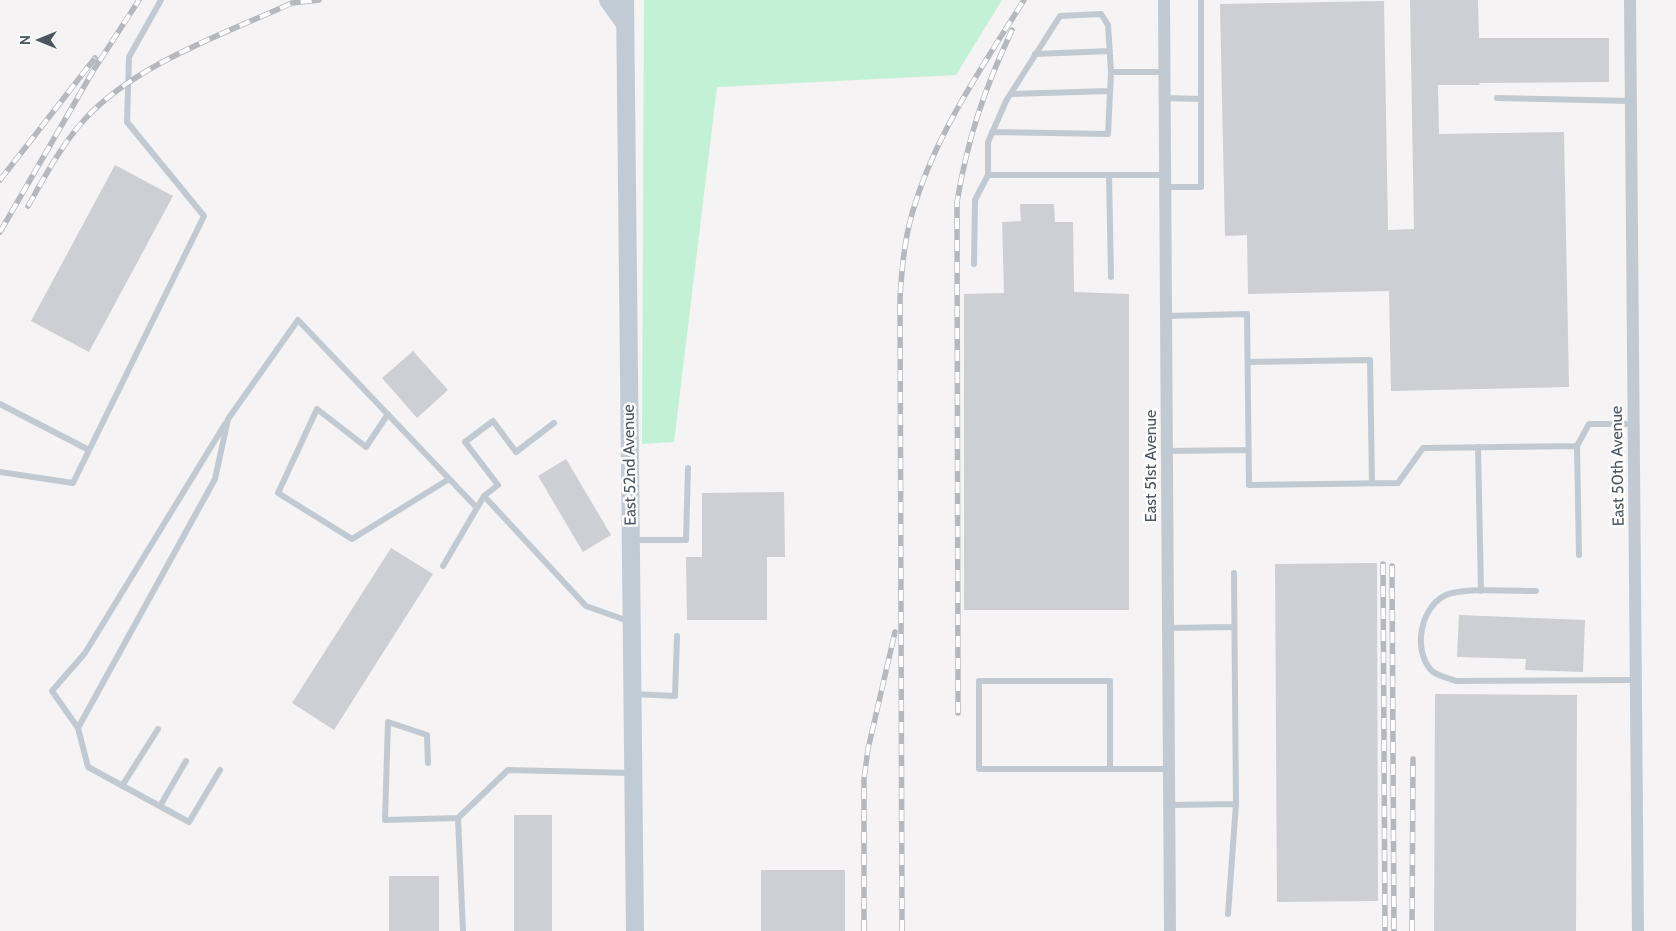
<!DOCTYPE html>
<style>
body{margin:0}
#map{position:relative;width:1676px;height:931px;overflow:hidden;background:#f5f3f3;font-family:Cabin,sans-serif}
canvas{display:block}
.north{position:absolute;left:15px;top:15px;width:50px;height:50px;-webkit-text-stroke:4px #fff;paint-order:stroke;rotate:270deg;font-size:14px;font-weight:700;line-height:20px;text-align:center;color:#4a5661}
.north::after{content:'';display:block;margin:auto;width:18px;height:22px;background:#4a5661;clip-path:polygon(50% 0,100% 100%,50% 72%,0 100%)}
</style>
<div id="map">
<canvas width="1676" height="931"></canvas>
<div class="north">N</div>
</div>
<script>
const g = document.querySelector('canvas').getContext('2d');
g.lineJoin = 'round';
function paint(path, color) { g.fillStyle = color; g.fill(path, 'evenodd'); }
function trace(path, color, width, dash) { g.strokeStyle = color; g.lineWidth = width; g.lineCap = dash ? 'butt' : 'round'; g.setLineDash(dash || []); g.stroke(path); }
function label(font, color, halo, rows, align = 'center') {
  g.font = font + ' Cabin,sans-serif'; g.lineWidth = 5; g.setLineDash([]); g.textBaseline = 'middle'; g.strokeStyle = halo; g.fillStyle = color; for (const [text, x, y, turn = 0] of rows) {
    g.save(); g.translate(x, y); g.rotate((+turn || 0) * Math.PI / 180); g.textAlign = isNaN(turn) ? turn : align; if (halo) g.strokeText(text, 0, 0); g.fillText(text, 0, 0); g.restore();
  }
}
paint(new Path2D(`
 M644 0H1002L956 75 717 87 674 442 642 444Z`), '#c3f1d5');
paint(new Path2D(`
 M1410 0H1478L1479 38H1609V82L1479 83 1480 85H1438L1439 134 1564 132 1569 387 1391 391 1389 291 1248 294 1247 235 1225 236 1220 4 1384 1 1388 230 1414 229Z
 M115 165 173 196 89 352 31 321Z
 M1020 204H1054L1055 222H1073L1074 292 1129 294V610H964V294L1004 293 1002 222 1021 221Z
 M413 351 448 390 417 418 382 378Z
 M566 459 611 535 583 552 538 476Z
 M784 492 785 557H767V620H687L686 557H702V493Z
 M391 548 433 574 334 730 292 703Z
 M1377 563 1378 901 1277 902 1275 564Z
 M1459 615 1585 620 1583 672 1525 670 1526 659 1457 657Z
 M1435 694 1577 695 1576 931H1434Z
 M514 815H552V931H514Z
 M761 870H845V931H761Z
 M389 876H439V931H389Z`), '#cdcfd5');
trace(new Path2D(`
 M1035 54 1110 51
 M1164 72H1111L1108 25 1101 14 1060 16 1006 101 988 142V175H1165
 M1011 94 1110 91
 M1164 98 1200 99
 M1497 98 1631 101
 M992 132 1108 134 1111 72
 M1109 175 1111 277
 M1165 187H1201V0
 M974 264 975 200 988 175
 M1166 316 1247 314 1249 485 1398 483 1423 448 1577 446 1579 555
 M1248 362 1370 360 1372 483
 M0 404 89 450
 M388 414 366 447 317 409 278 493 352 539 449 479
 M1577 446 1589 424H1634
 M1478 447 1481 591
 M1167 451 1248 450
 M0 472 73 483 204 216 127 122 129 57 161 0
 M484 496 498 485 465 442 493 421 516 452 554 423
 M632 540H686L688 468
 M443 566 484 496 586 606 631 622
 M1536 591C1515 591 1461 587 1444 596 1420 609 1413 650 1431 670 1436 676 1449 678 1456 681L1636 680
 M1168 628 1234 627
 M634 694 675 696 677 636
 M78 728 52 691 85 653 225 424
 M428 763 427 735 388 722 385 820 458 818
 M1110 769V681H979V769H1169
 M220 770 189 822 88 767 78 728 215 479 228 419 298 320 477 508
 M122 786 158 729
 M1169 805 1236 804
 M160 806 186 761
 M1228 914 1236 804 1234 573
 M463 931 458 818 508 770 632 773`), '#c1cad2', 6);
trace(new Path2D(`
 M1164 0 1170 931
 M1630 0 1638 931`), '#c1cad2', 12);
trace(new Path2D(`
 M608 0 625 24
 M625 0 635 931`), '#c1cbd6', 18);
const rail = new Path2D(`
 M0 180 95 58
 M28 206C45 176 61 146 84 120 135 64 224 34 292 3L319 0
 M0 232 93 71 139 0
 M1383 564 1385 931
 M1392 566 1394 931
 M958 713 957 202C968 137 984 90 1012 30
 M864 931V779L868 749 895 632
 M902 931 900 298C902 265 905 233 916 201 939 129 984 64 1024 0
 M1412 931 1413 759`);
trace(rail, '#b5b8bd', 5.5);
trace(rail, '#fff', 4, [11]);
label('16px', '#4a5661', '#fff', [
 ["East 52nd Avenue",630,465,-91],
 ["East 51st Avenue",1151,466,-90],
 ["East 50th Avenue",1618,466,-91]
]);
</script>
